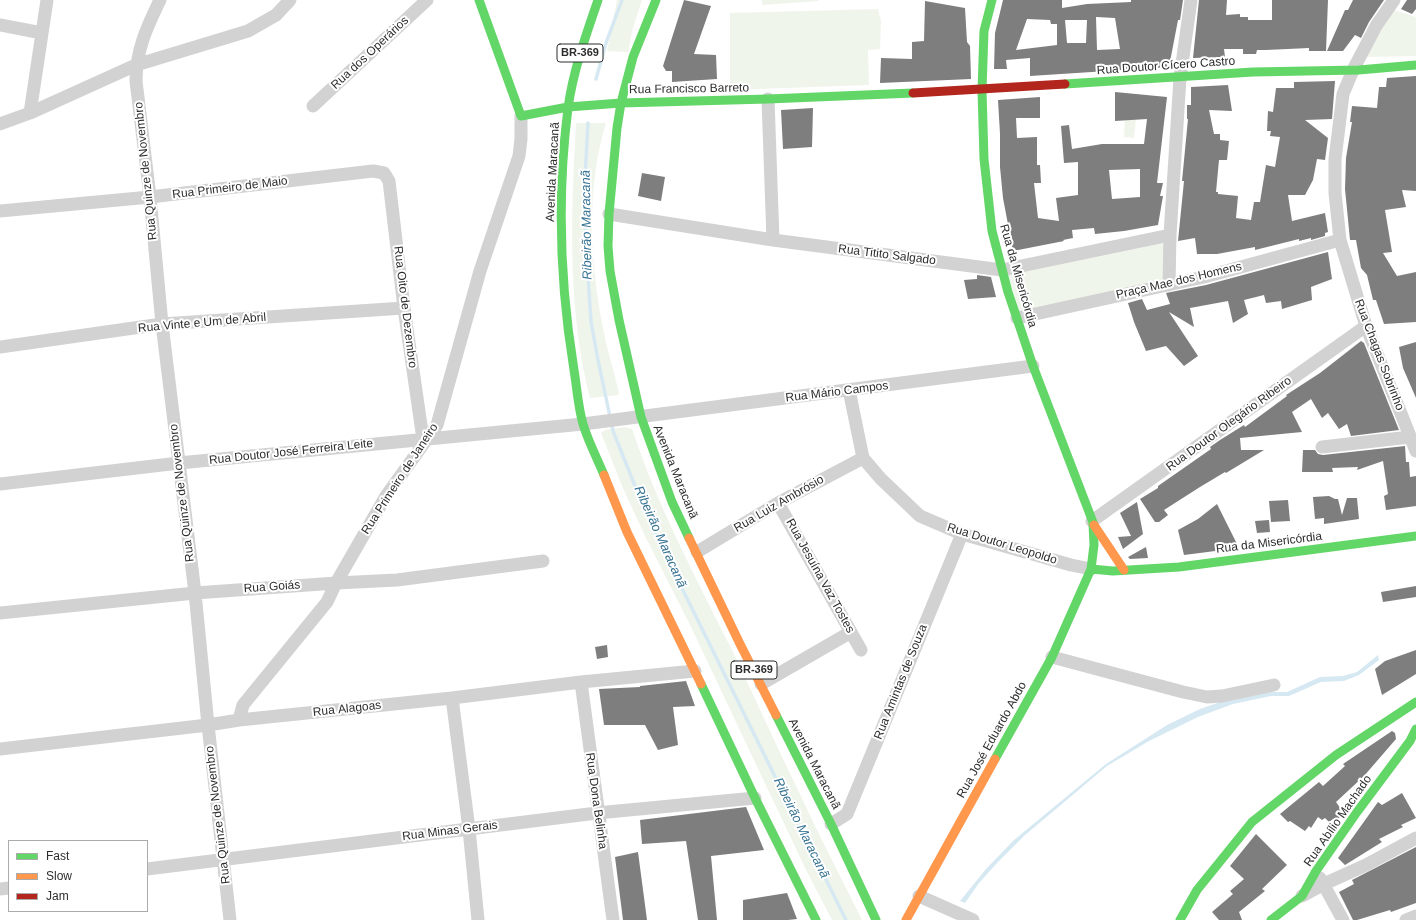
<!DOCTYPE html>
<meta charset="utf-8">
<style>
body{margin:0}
#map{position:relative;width:1416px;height:920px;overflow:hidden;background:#fff;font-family:Helvetica,sans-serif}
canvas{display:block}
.legend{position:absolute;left:8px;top:840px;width:140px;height:72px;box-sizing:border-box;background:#fff;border:1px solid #ababab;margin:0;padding:5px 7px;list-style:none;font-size:12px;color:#2d2d2d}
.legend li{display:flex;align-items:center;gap:8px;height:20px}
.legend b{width:20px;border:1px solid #ababab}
</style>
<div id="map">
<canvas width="1416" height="920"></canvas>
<ul class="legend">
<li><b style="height:5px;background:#63d668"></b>Fast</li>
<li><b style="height:5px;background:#ff974d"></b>Slow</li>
<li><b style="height:5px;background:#b3261e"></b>Jam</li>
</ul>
</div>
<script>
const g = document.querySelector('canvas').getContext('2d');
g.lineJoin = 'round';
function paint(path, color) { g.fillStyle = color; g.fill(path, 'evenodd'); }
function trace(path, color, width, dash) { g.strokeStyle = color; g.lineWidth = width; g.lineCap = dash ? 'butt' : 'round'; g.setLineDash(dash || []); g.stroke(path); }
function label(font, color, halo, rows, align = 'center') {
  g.font = font + ' Helvetica,sans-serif'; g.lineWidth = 4; g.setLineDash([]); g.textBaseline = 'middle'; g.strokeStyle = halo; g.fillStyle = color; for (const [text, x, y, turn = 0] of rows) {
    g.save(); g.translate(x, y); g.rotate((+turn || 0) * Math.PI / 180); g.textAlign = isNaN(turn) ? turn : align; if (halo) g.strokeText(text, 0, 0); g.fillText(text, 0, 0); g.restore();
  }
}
paint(new Path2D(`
 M617 0H642L633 28 628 52 607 51Z
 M762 0H819V1L762 5Z
 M878 9 881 21 880 49 868 50 869 85 730 90V13Z
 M1394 10 1416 17V56L1364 57Z
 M1125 118 1136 119 1134 138 1124 137Z
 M576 123H606C586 187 590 263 603 328 607 350 614 371 619 393L618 395 590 398C567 311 571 212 576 123Z
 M1166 239 1163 279 1135 288 1020 314 1008 273Z
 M625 427 632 429C658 507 695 576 732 650 757 702 781 756 807 809 824 846 844 883 862 920H832L806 870 691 627 645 536 622 486 601 433 605 430Z`), '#f0f5eb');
paint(new Path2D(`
 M1378 655 1379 660 1359 675 1344 681 1321 682 1289 696H1271L1233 704 1198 717 1149 741 1107 766 1024 836 998 862 979 883 965 903 960 901 986 869 1014 840 1106 764 1167 725 1200 709 1232 698 1271 692H1287L1320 677 1343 676 1357 672Z`), '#d6e9f2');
trace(new Path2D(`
 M596 79 606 43 622 0
 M588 123 584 197 586 243 591 322 598 360 613 431 643 506 670 564 846 920`), '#d6e9f2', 3.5);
paint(new Path2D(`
 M684 0 711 6 694 54 716 55 717 79 672 82V71H666L663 66Z
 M1003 0H1062V8L1087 4 1131 2V0H1183L1180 20H1178L1169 67 1030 76V58L1006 60 1007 69H994L995 33ZM1096 17 1115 18 1120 49 1097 50ZM1027 19 1050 20 1051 24H1057V45L1016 50ZM1065 20H1087L1086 43H1067Z
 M1199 0H1227L1226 15 1240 14V17H1248V20H1272V0H1328L1326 51H1309V48L1266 50H1257L1256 54H1243V49H1224L1225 57 1193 58Z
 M1353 0H1384L1369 22 1361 38 1355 35 1343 51H1327L1345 10H1348Z
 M1407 0H1416V9L1412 14 1401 9Z
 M925 1 965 8 967 42 970 46 971 79 880 83 881 58 912 59V42L924 41Z
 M1416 76V191L1402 190 1406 207 1385 210 1392 252 1383 253 1397 276 1416 272V322L1384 324 1376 300H1373L1367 275 1361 268 1356 240H1350L1345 189 1346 158 1352 122H1350L1352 106 1377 108 1379 87H1386L1387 78Z
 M1335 81 1332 119 1305 120 1328 138 1325 160 1317 159 1313 180 1305 195H1288L1292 221 1325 213 1328 232 1325 233V236L1311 240V238L1299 241V239L1255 250V247L1217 254H1197L1195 238 1178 241 1184 181H1182L1188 119H1187V105H1191V87L1228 85 1232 111 1209 110 1214 134H1220V140L1229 141 1227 160H1219L1216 192H1218V194L1238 196 1236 218 1251 220 1254 202H1260L1266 165 1275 167 1280 137 1270 136 1271 131H1267L1268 111 1273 112 1276 88H1294V82Z
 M1115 92 1167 97 1157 183H1163L1160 196H1163L1158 225 1124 231 1095 234 1094 228 1072 230 1073 238 1063 240 1064 241 1013 251 1003 198 1000 167V134L998 100 1040 97V118H1016L1017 138 1037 137V165H1040L1041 183H1034L1038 218 1059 221 1056 198 1078 195V162L1064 163 1061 126 1069 125 1072 149 1102 144H1144L1147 119 1115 121ZM1140 169V197L1112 199 1109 170Z
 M813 108 812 147 783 149 781 110Z
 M642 173 665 177 661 201 638 196Z
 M1328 252 1332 279 1311 287 1312 300 1282 309 1281 301 1266 303 1264 295 1244 300 1248 314 1233 323 1228 301 1190 308 1194 327 1169 312 1198 356 1184 366 1166 346 1146 351 1134 322 1128 303 1142 299 1147 310 1170 304 1166 293 1206 285Z
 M977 275 991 277 996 297 968 299 964 280 977 279Z
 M1361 341 1364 343 1399 430 1351 436 1347 424 1339 429 1328 413 1322 418 1311 399 1292 412 1302 432 1240 438 1241 450H1264L1226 473 1225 472 1200 487 1164 510 1168 515 1159 522H1155L1140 499 1158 488V486L1211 449 1210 447 1220 440 1244 425 1245 427 1287 396 1286 395 1320 373Z
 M1416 342V398L1403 368 1399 347Z
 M1405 446 1406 462H1409L1410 477 1416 476V506L1386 510 1384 496 1388 494 1383 461 1357 470 1358 467 1332 468 1333 472H1302L1303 450H1315L1318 454 1323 455Z
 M1329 496 1335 499H1338L1342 515 1347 498H1357L1359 519 1324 524V518L1315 519 1313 497Z
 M1288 500 1290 521 1271 522 1269 501Z
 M1137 502 1143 534 1123 549 1118 537 1131 536 1120 513Z
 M1217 504 1239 548 1184 555 1178 530 1198 519Z
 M1269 520 1270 532 1257 533 1255 521Z
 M1146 547 1148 558 1130 559 1128 557Z
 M1416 586V597L1383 602 1381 592Z
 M607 645 608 657 597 659 595 647Z
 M1416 650V674L1382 695 1375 669 1385 661Z
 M686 681 695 706 673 707 678 745 658 750 645 725H604L599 689 640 687V686Z
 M1392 731 1395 733 1396 739 1364 776 1336 802 1343 812 1336 823 1333 819 1329 822 1325 818 1322 820 1318 817 1311 828 1309 826 1305 831 1290 821 1288 822 1280 814 1319 782 1323 786 1345 766 1343 764Z
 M1402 793 1416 818 1401 825 1403 827 1379 839 1382 842 1345 865 1338 858 1378 802 1382 805Z
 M746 807 764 850 711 856 717 920H698L686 841 642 844 640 820Z
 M1256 834 1287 865 1262 889 1265 891 1239 912 1242 920H1219L1212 912 1233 894 1230 891 1244 879 1230 866Z
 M1416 847V903L1391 912 1390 910 1357 920H1353L1339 892 1354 884 1352 880Z
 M638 852 647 920H623L615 857Z
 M787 893 797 919 788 920H743V900Z`), '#7e7e7e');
trace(new Path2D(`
 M160 0C147 27 136 50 136 81L150 197 162 324 195 593 208 725 230 920
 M1394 0 1376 26 1353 70 1343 94 1335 159V193L1340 240 1366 326 1416 451
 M0 25 42 33
 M768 99 773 240
 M313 106 427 0
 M30 113 47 0
 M0 124 30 113 136 65 248 31 276 15 290 0
 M0 211 150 197 373 171 384 173 389 181 404 308 423 439
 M609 214 773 240 1002 270 1170 235
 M1169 285 1170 235 1180 78 1191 0
 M1017 318 1204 277 1340 240
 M0 347 162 324 404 308
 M849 390 863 458 881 479 920 516 962 534 1071 565 1091 569
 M1322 447 1410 437
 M0 484 179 463 583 424 1033 366
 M778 503 861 650
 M1092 521 1366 326
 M697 552 778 503 863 458
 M0 613 195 593 336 583 397 580 543 561
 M1052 657 1183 692 1207 697 1222 696 1274 685
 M581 682 613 920
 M761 684 851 632
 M452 698 469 829 478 920
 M239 720 243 705 327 602 336 583 386 496 437 425 480 271 519 156 521 139V116
 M0 749 208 725 239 720 452 698 581 682 695 671
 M831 824 847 814 962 534
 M147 869 597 813 755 798
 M1320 878 1343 920
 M0 889 9 888
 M919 896 973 920
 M1302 896 1324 884 1366 865 1416 838
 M1406 920 1416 916`), '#d2d2d2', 13);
trace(new Path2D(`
 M479 0 521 116 568 107 621 103 768 99 913 93
 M598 0C586 35 573 71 568 108 557 194 560 284 574 370 577 388 578 407 583 424 588 441 597 458 604 475
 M656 0 633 57 621 103 617 128 609 214 608 246 610 271 619 320 641 417 672 502 689 538
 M992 0 984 31 982 90 984 159 992 231 1008 292 1033 366 1094 525
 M1065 84 1253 72 1359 70 1416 65
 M1091 569 1113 571 1179 567 1416 536
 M701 684 755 798 816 920
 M776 715 831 824 876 920
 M995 759 1052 657 1091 569 1094 545 1093 524
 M1180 920 1197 890 1252 822 1336 755 1416 702
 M1271 920 1302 896 1316 871 1357 812 1410 741 1416 729`), '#63d668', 9);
trace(new Path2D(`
 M604 475 627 532 701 684
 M1094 525 1124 570
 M689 538 740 644 776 715
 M906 920 995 759`), '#ff974d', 9);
trace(new Path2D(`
 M913 93 1065 84`), '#b3261e', 9);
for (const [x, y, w] of [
 [580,53,46],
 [754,670,46]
]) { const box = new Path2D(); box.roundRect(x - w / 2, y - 9, w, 18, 3); g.fillStyle = '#fff'; g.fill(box); trace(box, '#2d2d2d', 1); }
label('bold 11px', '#2d2d2d', null, [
 ["BR-369",580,53],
 ["BR-369",754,670]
]);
label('12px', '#2d2d2d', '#fff', [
 ["Rua dos Operários",370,53,-43],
 ["Rua Doutor Cícero Castro",1166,66,-4],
 ["Rua Francisco Barreto",689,89,-1],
 ["Rua Quinze de Novembro",146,171,-96],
 ["Avenida Maracanã",553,172,-87],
 ["Rua Primeiro de Maio",230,188,-7],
 ["Rua Titito Salgado",887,255,7],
 ["Rua da Misericórdia",1018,276,74],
 ["Praça Mae dos Homens",1179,281,-13],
 ["Rua Oito de Dezembro",405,307,83],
 ["Rua Vinte e Um de Abril",202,323,-5],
 ["Rua Chagas Sobrinho",1379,355,69],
 ["Rua Mário Campos",837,392,-7],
 ["Rua Doutor Olegário Ribeiro",1229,424,-36],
 ["Rua Doutor José Ferreira Leite",291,452,-6],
 ["Avenida Maracanã",675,472,68],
 ["Rua Primeiro de Janeiro",400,479,-57],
 ["Rua Quinze de Novembro",182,493,-97],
 ["Rua Luiz Ambrósio",779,504,-30],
 ["Rua da Misericórdia",1269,543,-7],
 ["Rua Doutor Leopoldo",1002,544,17],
 ["Rua Jesuína Vaz Tostes",820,576,61],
 ["Rua Goiás",272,587,-4],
 ["Rua Amintas de Souza",901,682,-68],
 ["Rua Alagoas",347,709,-6],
 ["Rua José Eduardo Abdo",992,740,-61],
 ["Avenida Maracanã",814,764,63],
 ["Rua Dona Belinha",596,801,82],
 ["Rua Quinze de Novembro",218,815,-97],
 ["Rua Abílio Machado",1338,821,-55],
 ["Rua Minas Gerais",450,831,-7]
]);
label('italic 13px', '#377393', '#fff', [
 ["Ribeirão Maracanã",587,225,-91],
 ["Ribeirão Maracanã",660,537,66],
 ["Ribeirão Maracanã",801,828,64]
]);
</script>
